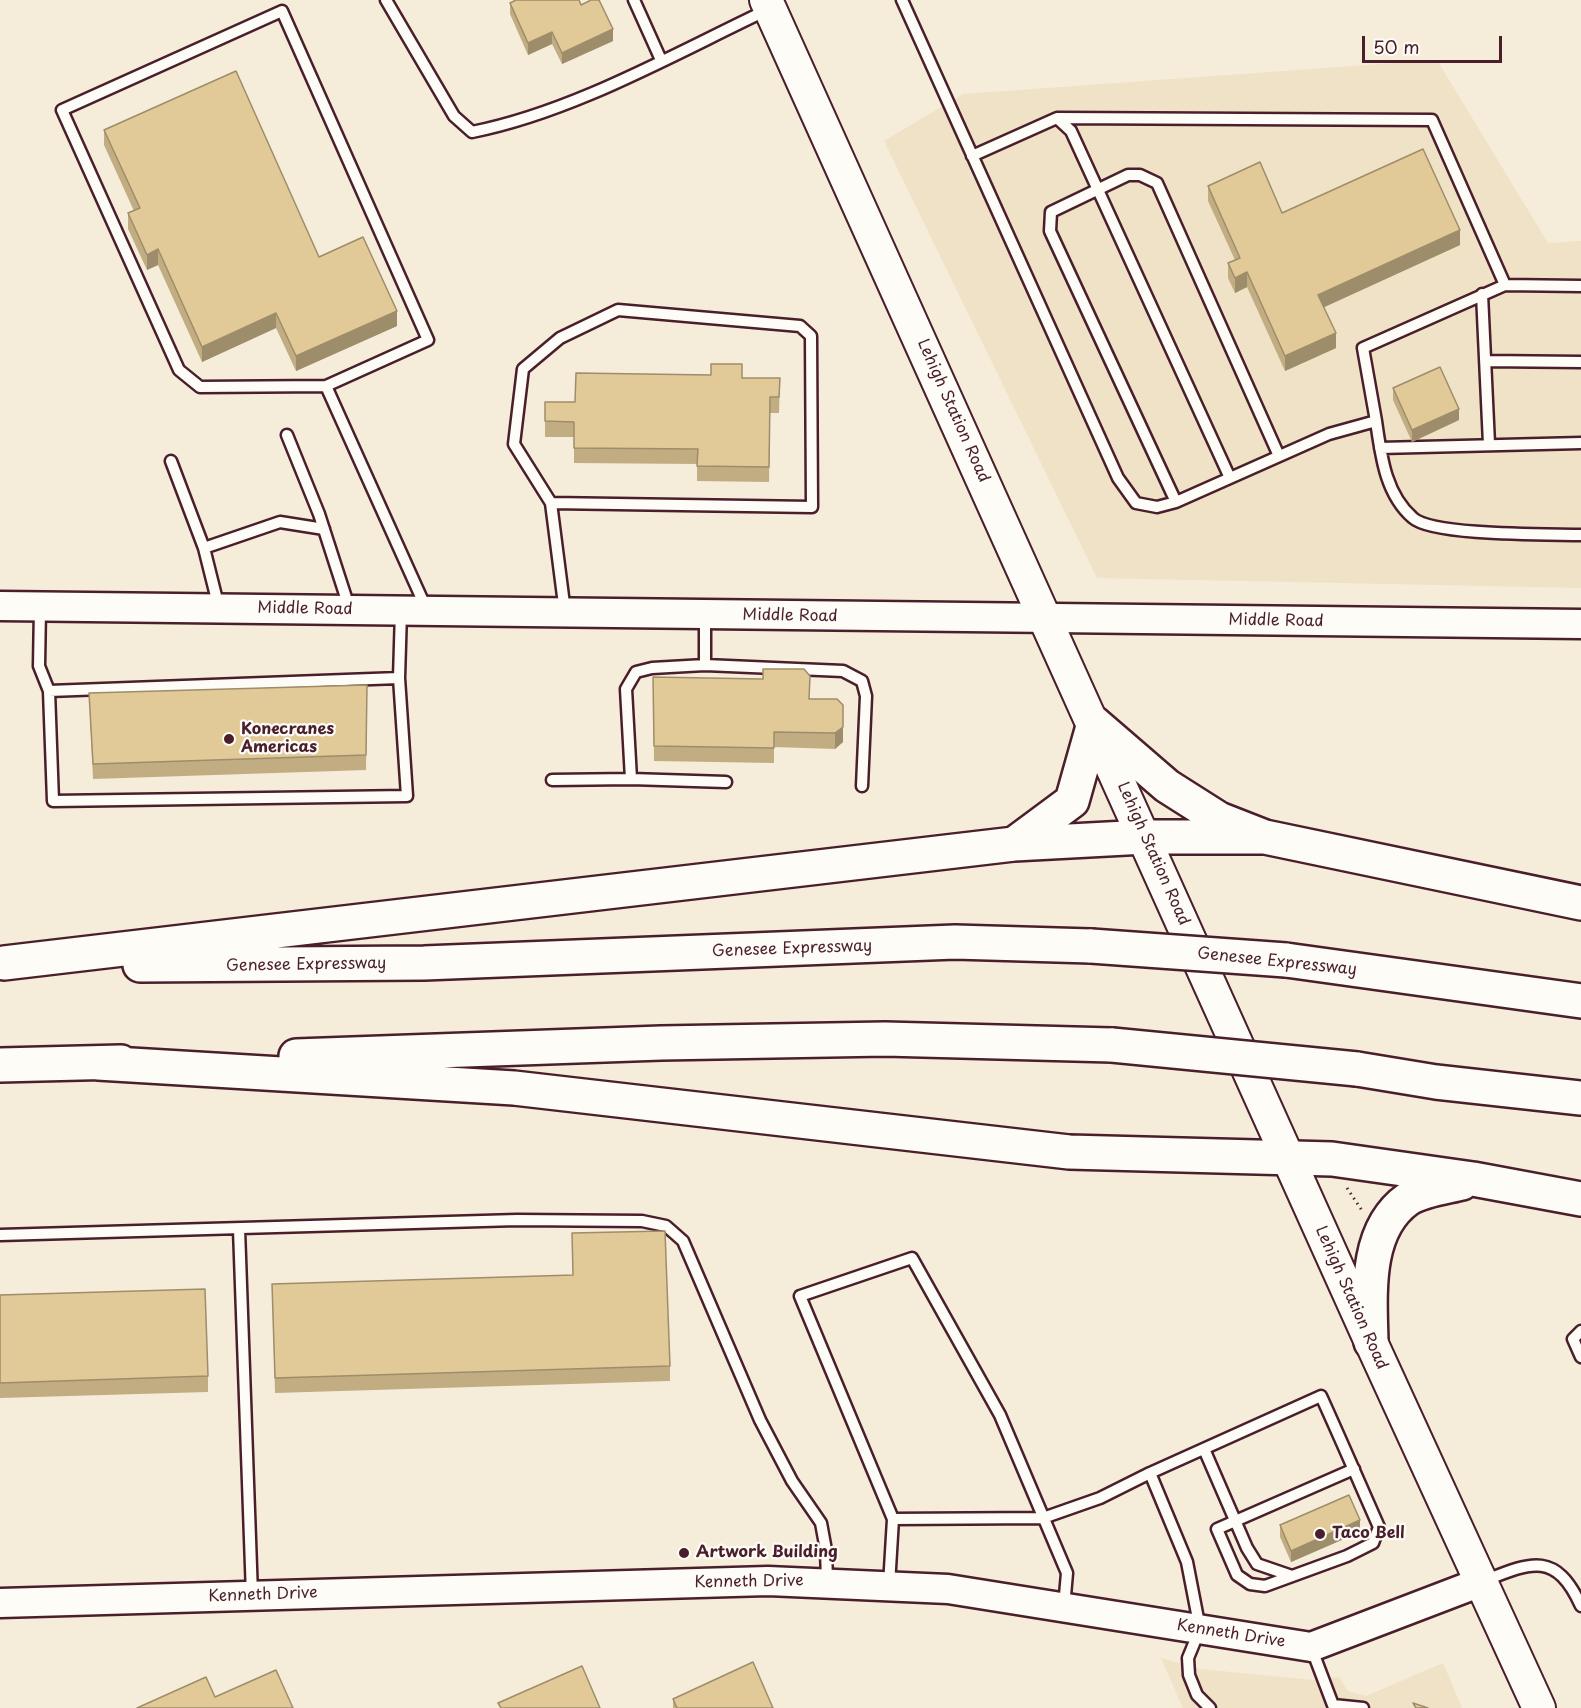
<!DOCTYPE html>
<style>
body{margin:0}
#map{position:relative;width:1581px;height:1708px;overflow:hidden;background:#f5edda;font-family:"Playpen Sans",sans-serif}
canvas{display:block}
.scale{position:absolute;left:1362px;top:36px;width:140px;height:27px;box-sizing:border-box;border:3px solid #4a1f2b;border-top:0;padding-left:8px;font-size:18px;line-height:21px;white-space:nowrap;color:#4a1f2b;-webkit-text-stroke:4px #fdfcf7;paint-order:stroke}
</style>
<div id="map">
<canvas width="1581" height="1708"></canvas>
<div class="scale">50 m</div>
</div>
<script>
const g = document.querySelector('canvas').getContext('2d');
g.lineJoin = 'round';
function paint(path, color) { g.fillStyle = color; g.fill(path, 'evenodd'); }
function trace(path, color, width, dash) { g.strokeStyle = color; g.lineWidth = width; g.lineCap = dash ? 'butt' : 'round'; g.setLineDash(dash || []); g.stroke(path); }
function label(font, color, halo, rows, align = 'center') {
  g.font = font + ' "Playpen Sans",sans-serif'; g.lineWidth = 4.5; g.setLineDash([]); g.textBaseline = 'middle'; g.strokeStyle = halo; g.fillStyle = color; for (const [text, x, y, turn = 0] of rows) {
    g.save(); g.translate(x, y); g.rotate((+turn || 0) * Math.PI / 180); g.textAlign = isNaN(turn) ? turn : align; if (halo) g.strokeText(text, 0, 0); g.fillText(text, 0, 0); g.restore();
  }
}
paint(new Path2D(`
 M1437 60 1548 243 1581 241V588L1097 578 884 141 963 94Z
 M1161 1658 1200 1669 1313 1680 1339 1677 1348 1691 1366 1696 1443 1663 1462 1708H1183Z`), '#efe2c6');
const lane = new Path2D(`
 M386 0 454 116 472 132C573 112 674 54 767 10
 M634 0 661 60
 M902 0 1118 478 1136 503 1157 507 1176 502 1329 434 1376 421C1381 455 1385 494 1413 518 1433 536 1550 534 1581 535
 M1057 118 1071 131 1230 478
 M972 156 1057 118 1432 120 1505 285
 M1482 294 1489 444
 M1486 361 1581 362
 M326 386 428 340 282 11 62 110 179 370 200 387 326 386 426 608
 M1376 421 1363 348 1505 285 1581 286
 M287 435 319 514 350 610
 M1380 448 1581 443
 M171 461 204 548 219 608
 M1176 502 1050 231 1051 212 1128 175H1140L1157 183 1279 456
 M551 503 812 507 811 336 800 326 618 310 560 338 523 369 514 444 551 503 565 612
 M204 548 280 522 324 529
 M40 608 39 666 49 691 53 801 407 796 399 678 401 611
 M705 615V665L843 671 862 681 866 696 862 786
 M705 665 652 668 636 672 626 689 631 779 726 782
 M49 691 399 678
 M552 780 631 779
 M239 1229 252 1595
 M0 1235 517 1220 642 1221 666 1226 683 1241 760 1420 792 1481 821 1523 826 1550 827 1581
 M1581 1331 1573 1339 1581 1357
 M1204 1449 1247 1548 1257 1564 1292 1576
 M893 1519 1043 1518 1100 1498 1150 1473
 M1484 1581C1531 1562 1556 1551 1581 1606
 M889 1585 893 1519 800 1296 912 1258 1000 1415 1067 1573 1064 1607
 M1311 1647 1333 1705 1363 1708
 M1210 1708 1197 1695 1189 1675 1188 1658 1200 1629 1187 1562 1150 1473 1321 1396C1341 1440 1360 1484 1379 1527L1373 1543 1347 1556 1265 1586 1250 1584 1237 1575 1217 1529 1354 1469`);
const secondary = new Path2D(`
 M0 606 1581 624
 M0 1603 768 1581 948 1589 1311 1647 1481 1582`);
const primary = new Path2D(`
 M766 0 1371 1342 1539 1708`);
const highway = new Path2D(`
 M1014 844 1072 801 1094 723 1167 786 1219 819 1265 837 1581 903
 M1286 960 1581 1001
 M4 963 1014 844 1145 837H1265
 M140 965 424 963 955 942 1091 946
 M296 1056 661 1043 885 1039 1112 1045
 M98 1063 514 1088 1069 1152 1332 1159 1473 1179 1581 1199
 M0 1065 121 1062
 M1357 1069 1436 1082 1581 1098
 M1371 1342C1370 1295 1364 1230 1408 1199 1422 1190 1446 1187 1462 1183`);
trace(lane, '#4a1f2b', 15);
trace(secondary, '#4a1f2b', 33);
trace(primary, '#4a1f2b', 36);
trace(highway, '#4a1f2b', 38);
trace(new Path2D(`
 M1347 1188 1363 1212`), '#4a1f2b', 3, [1.5, 4.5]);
trace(lane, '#fdfcf7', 10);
trace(secondary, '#fdfcf7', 28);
trace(primary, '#fdfcf7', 32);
trace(highway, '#fdfcf7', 33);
const highwayBridge = new Path2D(`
 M1091 946 1286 960
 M1112 1045 1357 1069`);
trace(highwayBridge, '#4a1f2b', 38, []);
trace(highwayBridge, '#fdfcf7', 33);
paint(new Path2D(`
 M510 3 581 5 613 41 562 64 552 44 528 55 510 14Z
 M104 130 319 257 397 326 296 371 276 328 202 362 158 265 147 270 128 229V213L134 211 104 145Z
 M1208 186 1282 213 1460 245 1324 307 1336 348 1285 371 1247 287 1235 293 1228 278V263L1235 260 1208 201Z
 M742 378H780L779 413H770L769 482 697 481V464L574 463V437H545V402H575Z
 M1393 388 1459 420 1412 442 1393 400Z
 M653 677 810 699 843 742 835 749 774 747V763L654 761Z
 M367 685 366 770 93 779 89 693Z
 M572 1233 670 1366V1381L275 1393 272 1284 573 1275Z
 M0 1295 208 1376V1392L0 1398Z
 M1280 1525 1360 1532 1291 1562 1280 1537Z
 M673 1699 773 1708H673Z`), '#c2ad83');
paint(new Path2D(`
 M613 29V41L562 64V53Z
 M552 32V44L528 55V43Z
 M1460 230V245L1318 310V295Z
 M158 249V265L147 270V255Z
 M1247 272V287L1235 293V278Z
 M397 311V326L296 371V356Z
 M276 313V328L202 362V347Z
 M1336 333V348L1285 371V356Z
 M1459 409V420L1412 442V430Z
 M843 705V742L835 749V733Z
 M1360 1520V1532L1291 1562V1551Z`), '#9e8d6a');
const building = new Path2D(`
 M516 0H579L581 5 591 0H599L613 29 562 53 552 32 528 43 510 3Z
 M236 71 319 257 363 237 397 311 296 356 276 313 202 347 158 249 147 255 128 213 140 208 104 130Z
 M1423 149 1460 230 1318 295 1336 333 1285 356 1247 272 1235 278 1228 263 1240 258 1208 186 1260 162 1282 213Z
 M711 364H742V378H780L779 397H770L769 467 697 466 698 449 574 448V422L545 421V402H575L576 373 711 375Z
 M1440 367 1459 409 1412 430 1393 388Z
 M763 669H804L810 676 809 699H837L843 705V727L835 733 774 732V748L654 746 653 677 763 679Z
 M367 685 366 755 93 764 89 693Z
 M665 1231 670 1366 275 1378 272 1284 573 1275 572 1233Z
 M205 1289 208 1376 0 1383V1295Z
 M1349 1495 1360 1520 1291 1551 1280 1525Z
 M753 1662 773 1708H677L673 1699Z
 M582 1666 600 1708H501L498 1703Z
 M276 1670 293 1708H137L206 1677 215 1697Z
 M1413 1703 1428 1708H1416Z`);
paint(building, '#e2c998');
trace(building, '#9e8d6a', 1.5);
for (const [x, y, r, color] of [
 [229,739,6,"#4a1f2b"],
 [1320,1534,6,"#4a1f2b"],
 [684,1553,6,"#4a1f2b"]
]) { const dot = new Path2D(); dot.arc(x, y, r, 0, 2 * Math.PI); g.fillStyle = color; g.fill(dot); trace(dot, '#fdfcf7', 2); }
label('16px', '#4a1f2b', '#fdfcf7', [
 ["Lehigh Station Road",953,411,66],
 ["Middle Road",305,609,1],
 ["Middle Road",790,616,1],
 ["Middle Road",1276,621,1],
 ["Lehigh Station Road",1153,854,66],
 ["Genesee Expressway",792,949,-2],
 ["Genesee Expressway",1277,962,6],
 ["Genesee Expressway",306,965,-1],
 ["Lehigh Station Road",1351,1298,66],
 ["Kenneth Drive",749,1582,-1],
 ["Kenneth Drive",263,1595,-2],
 ["Kenneth Drive",1231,1634,9]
]);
label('bold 16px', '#4a1f2b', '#fdfcf7', [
 ["Konecranes",241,730],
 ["Americas",241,748],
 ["Taco Bell",1332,1534],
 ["Artwork Building",696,1553]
], 'left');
</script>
